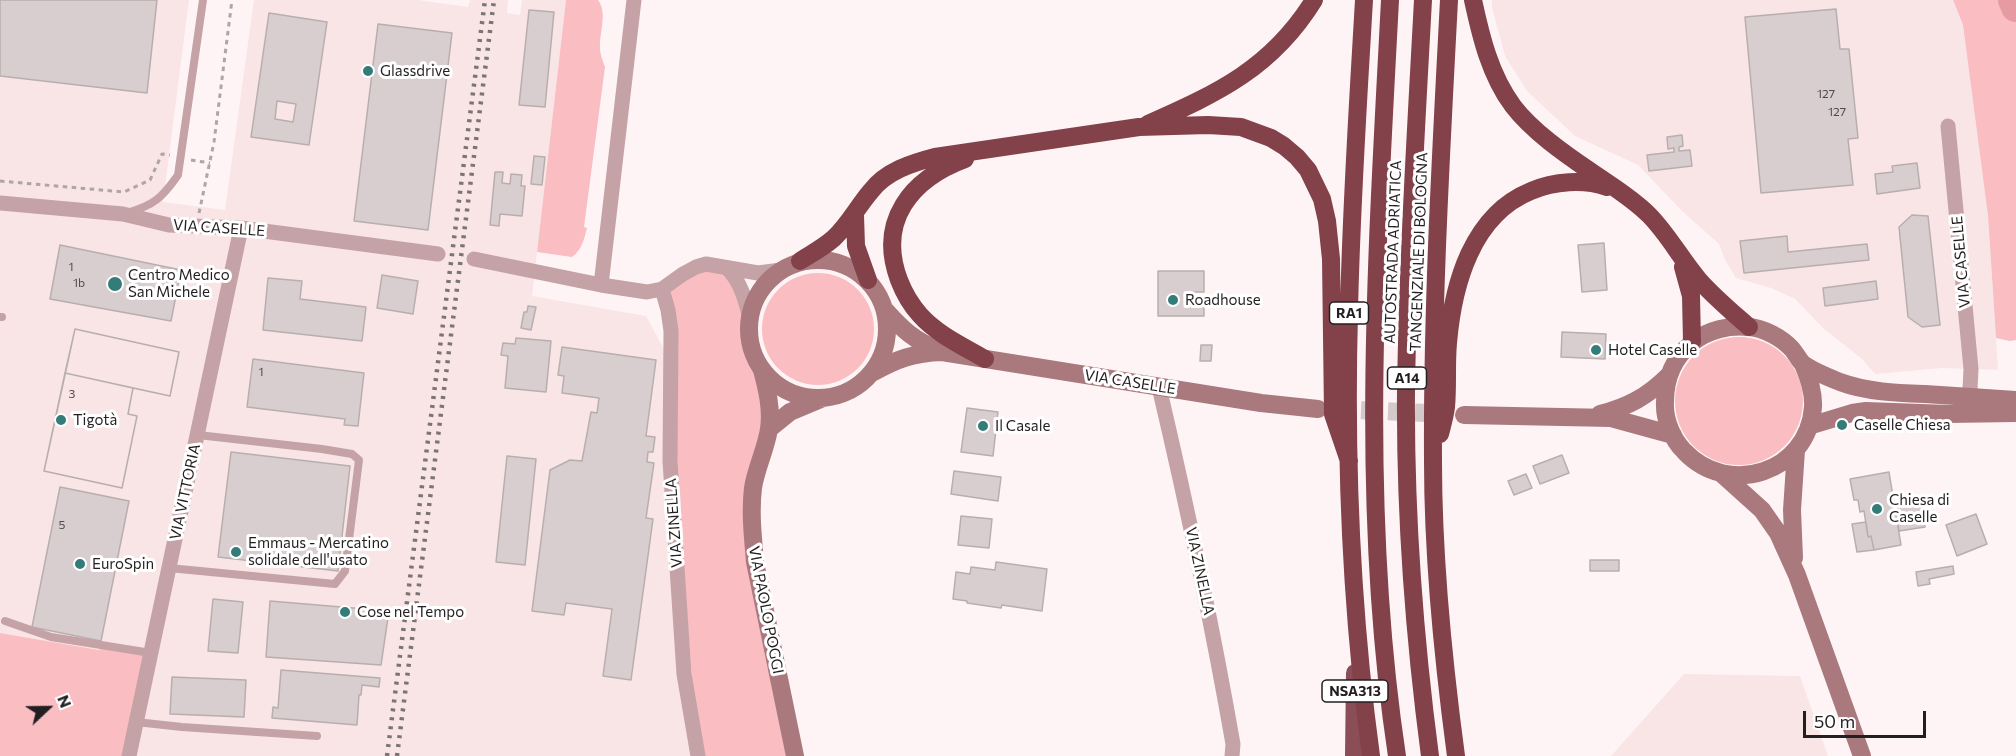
<!DOCTYPE html>
<meta charset="utf-8">
<style>
body{margin:0}
#map{position:relative;width:2016px;height:756px;overflow:hidden;background:#fff4f5;font-family:Commissioner,sans-serif}
canvas{display:block}
.north{position:absolute;left:18px;top:678px;width:60px;height:60px;-webkit-text-stroke:4px #fff;paint-order:stroke;rotate:68deg;font-size:16px;font-weight:700;line-height:24px;text-align:center;color:#231f20}
.north::after{content:'';display:block;margin:auto;width:21px;height:27px;background:#231f20;clip-path:polygon(50% 0,100% 100%,50% 72%,0 100%)}
.scale{position:absolute;left:1803px;top:711px;width:123px;height:27px;box-sizing:border-box;border:3px solid #231f20;border-top:0;padding-left:8px;font-size:18px;line-height:21px;white-space:nowrap;color:#231f20;-webkit-text-stroke:4px #fff;paint-order:stroke}
</style>
<div id="map">
<canvas width="2016" height="756"></canvas>
<div class="north">N</div>
<div class="scale">50 m</div>
</div>
<script>
const g = document.querySelector('canvas').getContext('2d');
g.lineJoin = 'round';
function paint(path, color) { g.fillStyle = color; g.fill(path, 'evenodd'); }
function trace(path, color, width, dash) { g.strokeStyle = color; g.lineWidth = width; g.lineCap = dash ? 'butt' : 'round'; g.setLineDash(dash || []); g.stroke(path); }
function label(font, color, halo, rows, align = 'center') {
  g.font = font + ' Commissioner,sans-serif'; g.lineWidth = 6; g.setLineDash([]); g.textBaseline = 'middle'; g.strokeStyle = halo; g.fillStyle = color; for (const [text, x, y, turn = 0] of rows) {
    g.save(); g.translate(x, y); g.rotate((+turn || 0) * Math.PI / 180); g.textAlign = isNaN(turn) ? turn : align; if (halo) g.strokeText(text, 0, 0); g.fillText(text, 0, 0); g.restore();
  }
}
paint(new Path2D(`
 M0 0H189L163 202 225 210 254 0H418L468 7 470 0H508L507 13 520 15 522 0H566L532 296 646 316 663 347 706 756H127L99 650 0 633Z
 M1492 0H1953L1963 25 1988 216 1998 370 1942 368 1875 374 1862 359 1824 329 1795 299 1771 288 1736 278 1725 260 1719 244 1682 211 1638 165 1575 136 1527 91 1505 56 1492 8Z
 M1684 674 1800 676 1828 756H1611Z`), '#f9e5e6');
paint(new Path2D(`
 M566 0H598C608 13 599 33 600 48 600 55 603 61 605 67L584 227 587 228C584 239 582 250 572 257L537 252Z
 M1953 0H2013L2016 7V340L2010 341 1996 338 1988 216 1963 25Z
 M727 268 750 318 749 337 755 358 762 370 769 399 751 515 795 756H698L662 289 683 274Z
 M762 329a56 56 0 1 1 112 0a56 56 0 1 1-112 0Z
 M1675 401a64 64 0 1 1 128 0a64 64 0 1 1-128 0Z
 M0 633 99 650 109 643 150 657 127 756H0Z`), '#f9bdc2');
trace(new Path2D(`
 M2013 0 2016 7`), '#e69ba3', 30);
const building = new Path2D(`
 M0 0H157L147 93 0 76Z
 M1836 9 1840 49H1849L1858 138 1848 139 1853 185 1761 193 1745 17Z
 M529 10 554 12 545 107 519 105Z
 M269 13 327 22 309 145 251 137ZM277 101 296 104 293 122 275 119Z
 M378 24 452 33 428 230 354 221Z
 M1682 135 1683 146 1679 147V151L1690 150 1692 166 1649 171 1647 155 1674 152V148L1668 149 1667 137Z
 M534 156 545 157 542 185 531 184Z
 M1917 163 1920 188 1877 194 1875 174 1893 172 1892 166Z
 M495 172H503L502 183 510 184 511 174 522 175 521 186H525L522 216 500 214 499 226 490 225Z
 M1912 215 1928 216 1940 325 1922 327 1908 317 1899 227Z
 M1787 236 1788 252 1867 244 1869 260 1744 273 1740 241Z
 M1604 243 1607 290 1582 292 1578 245Z
 M60 245 181 270 171 321 50 299Z
 M1158 271H1204V292H1193V301H1204V316H1158Z
 M382 275 418 281 413 314 377 308Z
 M268 278 302 281 300 299 366 307 362 341 263 330Z
 M1876 281 1878 299 1825 306 1823 288Z
 M528 306 536 307 531 330 521 328 524 312H527Z
 M75 329 179 352 170 396 133 388 128 414 137 416 122 488 44 471Z
 M75 329 179 352 170 396 65 373Z
 M1562 332 1606 334 1605 359 1561 357Z
 M516 338 551 341 546 392 505 388 508 356 501 355 503 343 515 344Z
 M1201 345H1212L1211 361H1200Z
 M562 347 656 360 646 436 655 437 653 452H648L647 462 654 463 646 518 653 519 631 680 603 676 612 609 566 603 564 615 532 611 550 470 570 460 582 461 591 412 597 413 599 398 562 393 564 376 558 375Z
 M253 359 364 373 358 426 344 425 345 419 247 407Z
 M65 373 133 388 128 414 137 416 122 488 44 471Z
 M967 408 998 412 993 456 961 452Z
 M231 452 350 466 338 571 218 557Z
 M1562 455 1569 473 1540 484 1533 466Z
 M507 456 536 459 525 565 496 562Z
 M954 471 1001 477 998 501 951 494Z
 M1889 472 1901 545 1874 550 1871 536 1868 537 1864 511 1860 512 1858 500H1854L1850 479Z
 M1526 474 1532 488 1514 495 1508 481Z
 M60 487 129 501 101 641 32 627Z
 M1921 502 1925 527 1899 531 1895 506Z
 M1976 514 1987 544 1957 556 1946 525Z
 M961 516 992 519 989 548 958 545Z
 M1866 522 1868 537 1871 536 1874 550 1857 552 1852 524Z
 M1590 560H1619V571H1590Z
 M996 562 1047 569 1042 611 1002 605 1001 608 967 603V601L953 599 956 572 970 574 971 567 995 570Z
 M1953 566 1954 574 1929 579 1930 584 1918 586 1916 572Z
 M213 599 243 602 238 653 208 651Z
 M270 601 389 611 381 665 266 657Z
 M281 670 380 678 379 687 362 685 361 695H359L357 725 272 718 273 707 278 708Z
 M172 677 246 680 244 717 170 714Z`);
paint(building, '#d8cecf');
trace(building, '#b8aeae', 1.5);
trace(new Path2D(`
 M1334 409 1448 414`), '#d3c9ca', 18, [18, 9]);
trace(new Path2D(`
 M191 160 210 163
 M0 181 124 192 150 180 162 154 170 155
 M199 213 214 142 232 0`), '#aea5a6', 3, [4.5, 4.5]);
trace(new Path2D(`
 M127 213C154 205 162 198 178 175L203 0
 M0 317H2
 M169 568 335 584 345 571 359 460 352 454 322 449 198 435
 M5 621 51 637 151 653
 M136 722 182 727 317 736`), '#c4a2a5', 8);
trace(new Path2D(`
 M1948 126 1971 369 1970 389 1963 405
 M0 203 123 214 169 225 241 228 438 254
 M474 259 601 285 647 292 662 289 683 274 696 267 706 264 758 273 781 270
 M727 268C741 282 745 299 750 318
 M601 285 634 0
 M662 289 668 310 671 331 670 461 684 674 698 756
 M1159 387C1187 506 1212 624 1233 744L1232 756
 M129 756 241 228`), '#c4a2a5', 15);
trace(new Path2D(`
 M749 329a69 69 0 1 1 138 0a69 69 0 1 1-138 0Z
 M886 311C903 330 914 340 938 350
 M1803 364C1809 378 1814 392 1813 407 1808 473 1728 498 1684 451 1672 439 1664 419 1665 402 1665 379 1674 357 1693 342 1708 330 1729 325 1748 327 1764 328 1782 338 1792 349 1796 354 1799 360 1803 364 1811 370 1830 378 1840 382 1867 392 1897 393 1925 394 1955 396 1986 398 2016 400
 M762 370C767 389 772 409 769 429 766 449 756 468 753 488 750 513 753 537 755 562L795 756
 M872 373C897 359 913 353 942 352L1261 403 1318 409
 M1600 414C1628 407 1648 396 1668 376
 M1464 415 1611 418 1673 435
 M1809 426 1852 413 1866 411 1948 414 2016 413
 M769 429 790 412 821 399
 M1722 474 1762 510 1778 533 1797 575 1862 756
 M1794 558 1792 510 1796 450`), '#a9797e', 18);
trace(new Path2D(`
 M1354 756 1355 673`), '#8c4e56', 18);
trace(new Path2D(`
 M1364 0C1358 104 1351 208 1349 313 1345 461 1351 609 1371 756
 M1390 0C1377 251 1359 506 1397 756
 M1423 0C1416 130 1408 260 1406 390 1405 512 1414 635 1430 756
 M1449 0C1441 154 1432 308 1433 462 1433 560 1443 659 1456 756
 M1473 0C1481 37 1490 75 1513 106 1532 131 1565 154 1590 171 1610 185 1631 197 1649 215 1668 234 1681 259 1699 280 1714 297 1732 312 1749 327
 M1148 124C1218 93 1272 68 1314 0
 M965 159C911 179 877 221 899 280 904 293 911 305 920 315 938 335 963 346 985 359
 M855 215 856 246 868 280
 M800 261C811 254 824 247 834 238 849 224 858 206 871 191 886 171 912 163 935 157L1139 127 1208 125 1241 127 1271 138 1284 146 1297 157 1308 170 1322 199 1327 221 1331 259 1333 414 1349 461
 M1683 267 1691 296 1692 342
 M1440 434C1442 426 1445 416 1446 407 1448 386 1446 365 1448 343 1453 284 1472 215 1531 191 1554 181 1584 179 1607 187`), '#83424a', 18);
trace(new Path2D(`
 M387 756 485 0
 M397 756 494 0`), '#7a7475', 4.5, [3, 6]);
for (const [x, y, r, color] of [
 [368,71,6,"#337c7a"],
 [115,284,8,"#337c7a"],
 [1173,300,6,"#337c7a"],
 [1596,350,6,"#337c7a"],
 [61,420,6,"#337c7a"],
 [1842,425,6,"#337c7a"],
 [983,426,6,"#337c7a"],
 [1877,509,6,"#337c7a"],
 [236,552,6,"#337c7a"],
 [80,564,6,"#337c7a"],
 [345,612,6,"#337c7a"]
]) { const dot = new Path2D(); dot.arc(x, y, r, 0, 2 * Math.PI); g.fillStyle = color; g.fill(dot); trace(dot, '#fff', 2); }
label('12px', '#504b4c', null, [
 ["127",1826,94],
 ["127",1837,112],
 ["1",71,267],
 ["1b",79,283],
 ["1",261,372],
 ["3",72,394],
 ["5",62,525]
]);
for (const [x, y, w] of [
 [1349,313,39],
 [1407,378,39],
 [1355,691,66]
]) { const box = new Path2D(); box.roundRect(x - w / 2, y - 11, w, 22, 4.5); g.fillStyle = '#fff'; g.fill(box); trace(box, '#231f20', 1.5); }
label('bold 14px', '#231f20', null, [
 ["RA1",1349,313],
 ["A14",1407,378],
 ["NSA313",1355,691]
]);
label('15px', '#231f20', '#fff', [
 ["Glassdrive",380,71],
 ["Centro Medico",128,275],
 ["San Michele",128,292],
 ["Roadhouse",1185,300],
 ["Hotel Caselle",1608,350],
 ["Tigotà",73,420],
 ["Caselle Chiesa",1854,425],
 ["Il Casale",995,426],
 ["Chiesa di",1889,500],
 ["Caselle",1889,517],
 ["Emmaus - Mercatino",248,543],
 ["solidale dell'usato",248,560],
 ["EuroSpin",92,564],
 ["Cose nel Tempo",357,612]
], 'left');
label('15px', '#231f20', '#fff', [
 ["VIA CASELLE",219,228,4],
 ["AUTOSTRADA ADRIATICA",1393,252,-88],
 ["TANGENZIALE DI BOLOGNA",1419,252,-88],
 ["VIA CASELLE",1961,262,-95],
 ["VIA CASELLE",1130,382,9],
 ["VIA VITTORIA",185,492,-78],
 ["VIA ZINELLA",674,523,-94],
 ["VIA ZINELLA",1200,571,78],
 ["VIA PAOLO POGGI",766,610,79]
]);
</script>
